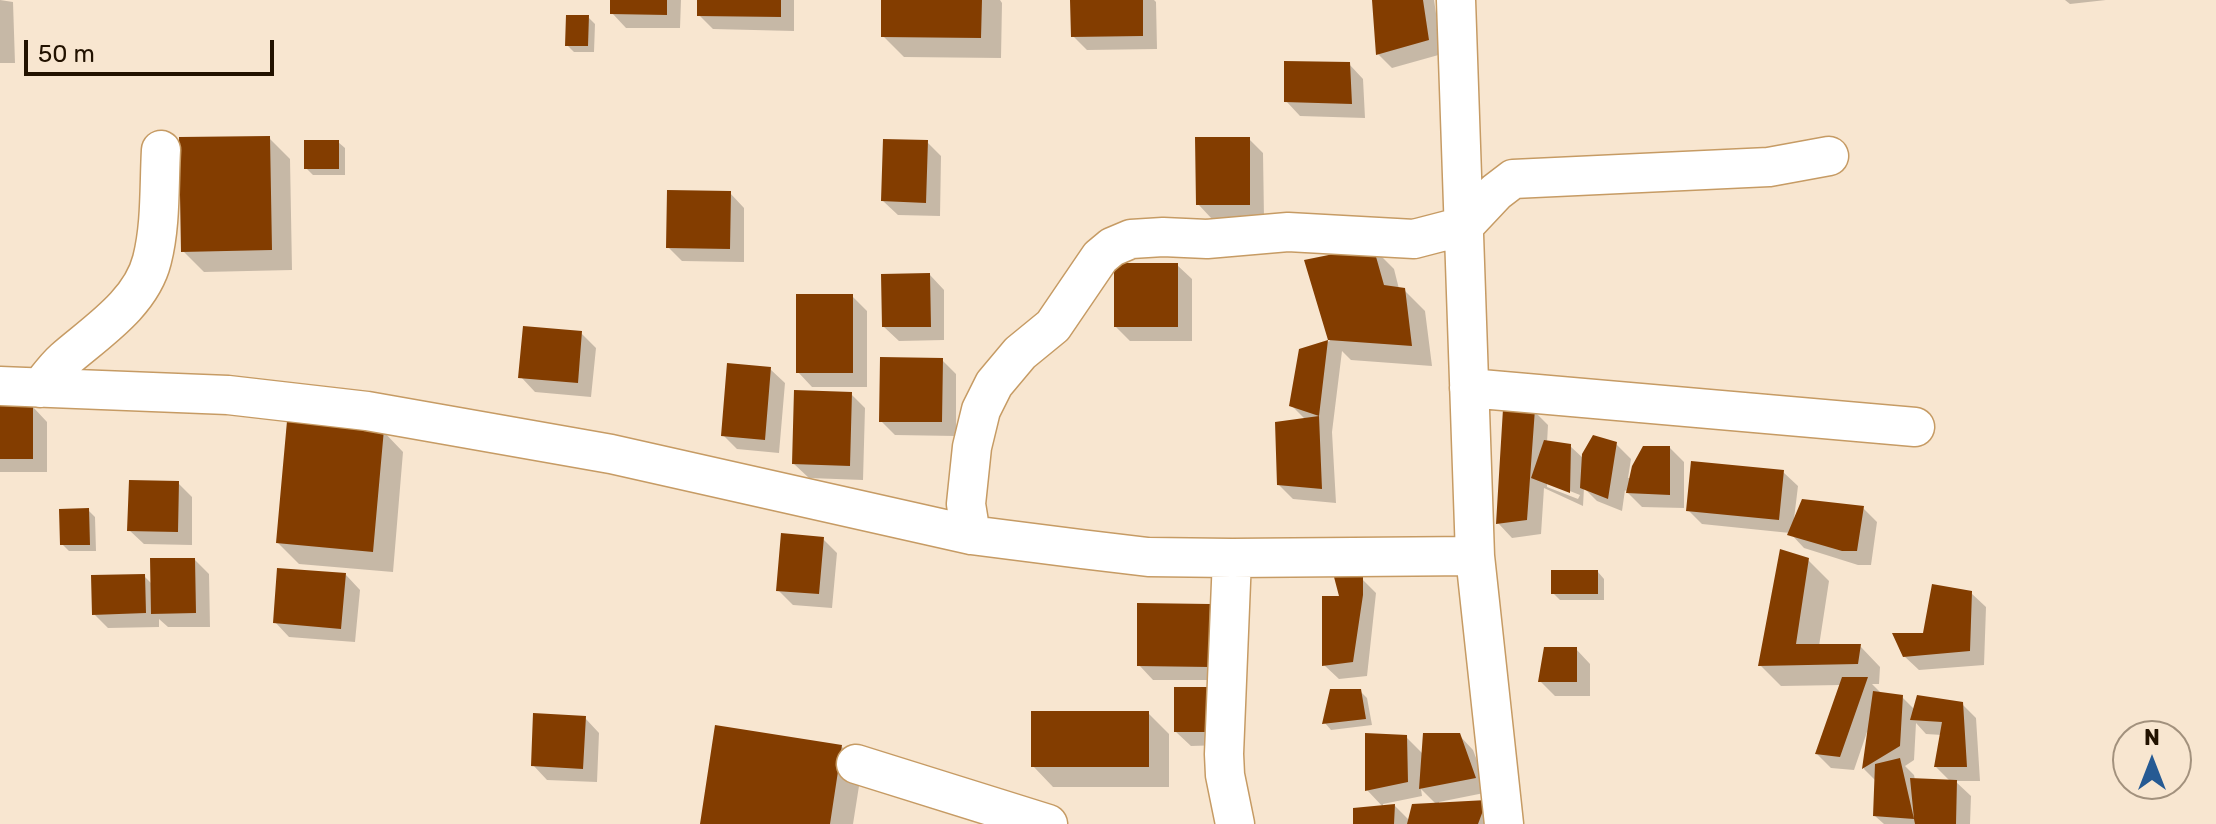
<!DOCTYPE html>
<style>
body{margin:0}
#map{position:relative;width:2216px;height:824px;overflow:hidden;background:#f8e6d0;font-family:Rubik,sans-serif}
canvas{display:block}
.north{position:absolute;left:2112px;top:720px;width:80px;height:80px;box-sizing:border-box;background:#f8e6d0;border:2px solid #a2917d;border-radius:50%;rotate:0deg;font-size:22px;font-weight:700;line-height:32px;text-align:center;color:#221200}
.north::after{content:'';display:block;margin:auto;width:28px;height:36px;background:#265a93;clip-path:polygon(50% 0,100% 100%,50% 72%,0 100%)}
.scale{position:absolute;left:24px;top:40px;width:250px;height:36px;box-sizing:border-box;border:4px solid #221200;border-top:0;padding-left:10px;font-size:24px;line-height:28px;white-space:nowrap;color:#221200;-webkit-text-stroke:6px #f8e6d0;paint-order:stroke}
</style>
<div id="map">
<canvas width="2216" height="824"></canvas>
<div class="north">N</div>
<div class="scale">50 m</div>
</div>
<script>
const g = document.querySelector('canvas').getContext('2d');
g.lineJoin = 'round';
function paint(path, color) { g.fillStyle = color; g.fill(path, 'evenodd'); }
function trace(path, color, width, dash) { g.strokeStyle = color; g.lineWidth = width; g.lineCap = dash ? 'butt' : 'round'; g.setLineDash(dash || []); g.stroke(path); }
paint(new Path2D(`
 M0 0 13 2 15 63H0Z
 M612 0H681L680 28H626L612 13Z
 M699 0H794V31L713 29 699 15Z
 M883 0H1000L1002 3 1001 58 904 57 883 36Z
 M1072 0H1154L1156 2 1157 49 1087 50 1073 36Z
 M1374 0H1434L1442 54 1392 68 1378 54Z
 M2065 0H2106L2070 4Z
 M588 17 595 24 594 52H574L567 45Z
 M1349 64 1363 79 1365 118 1300 116 1286 101Z
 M269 138 290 159 292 270 204 272 183 251Z
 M1249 139 1263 153 1264 218 1212 219 1198 204Z
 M338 142 345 148V175H313L306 168Z
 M927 142 941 156 940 216 898 215 883 201Z
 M730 193 744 208V262L682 261 668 247Z
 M1373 248 1394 269 1399 289 1404 290 1425 311 1432 366 1351 360 1342 351 1332 432 1336 503 1293 499 1279 485 1306 420 1291 405 1300 351 1330 341 1307 262Z
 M1177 265 1192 279V341H1130L1116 327Z
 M930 275 944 290V340L899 341 884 327Z
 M852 296 867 311V387H812L798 372Z
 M581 333 596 348 591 397 535 392 521 377Z
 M942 360 956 374V436L895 435 881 421Z
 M770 369 785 383 779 453 737 449 723 435Z
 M851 394 865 408 863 480 809 478 794 464Z
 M33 407 47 422V472H0V408Z
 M1534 411 1548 425 1547 443 1570 446 1584 459 1616 444 1631 459 1628 478H1631L1670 448 1684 462V508L1642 507 1625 490 1622 511 1597 501 1584 488 1583 506 1544 488 1541 534 1512 538 1498 523ZM1547 482 1580 495 1578 499 1547 487Z
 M383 431 403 452 393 572 299 564 278 543Z
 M1783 472 1798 486 1794 519 1863 508 1877 522 1871 565H1858L1804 548 1790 533 1702 524 1688 510Z
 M178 483 192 497V545L144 544 129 530Z
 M88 510 95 517 96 551H69L62 544Z
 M823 539 837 553 832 608 793 605 778 590Z
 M195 560 209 574 210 627H168L159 619V627L108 628 94 614 144 576 153 585Z
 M1808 560 1829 581 1819 646H1860L1880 667 1879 684H1872L1881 693 1902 697 1915 710 1962 704 1976 718 1980 781H1955L1971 796 1970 824H1884L1875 816 1876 781 1864 769 1869 732H1867L1854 770 1831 768 1817 754 1841 685 1781 686 1760 665ZM1916 723 1926 734 1942 735 1936 767 1951 782 1915 780 1914 775 1905 766 1914 760Z
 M1598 572 1604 579V600H1560L1553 593Z
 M346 575 360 590 355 642 289 637 275 622Z
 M1362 579 1376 593 1367 676 1339 679 1324 665 1341 598Z
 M1971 593 1986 607 1984 665 1919 670 1904 656Z
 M1209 606 1223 620V680H1153L1139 665Z
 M1576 649 1590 664V696H1555L1540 681Z
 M1176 689 1223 745 1191 746 1176 732Z
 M1360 691 1367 698 1372 725 1331 730 1325 723Z
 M1148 713 1169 734V787H1053L1033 766Z
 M585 718 599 733 597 782 547 780 533 765Z
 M1459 735 1473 750 1489 792 1439 802V804L1486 802 1497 824H1355L1383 807 1367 790 1406 737 1424 755ZM1421 789 1437 805 1410 821 1395 806 1383 807V804L1422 796Z
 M841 746 862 767 853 824H703Z`), '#0003');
paint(new Path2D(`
 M610 0H667V15L610 14Z
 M697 0H781V17L697 16Z
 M881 0H982L981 38 881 37Z
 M1070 0H1143V36L1071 37Z
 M1372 0H1423L1429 40 1376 55Z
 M566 15H589L588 46H565Z
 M1284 61 1350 62 1352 104 1284 102Z
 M270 136 272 250 181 252 179 137Z
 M1195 137H1250V205H1196Z
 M883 139 928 140 926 203 881 201Z
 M304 140H339V169H304Z
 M667 190 731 191 730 249 666 248Z
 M1373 246 1384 285 1405 288 1412 346 1328 340 1319 416 1289 406 1299 349 1328 340 1304 260Z
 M1114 263H1178V327H1114Z
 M930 273 931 327H882L881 274Z
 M796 294H853V373H796Z
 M523 326 582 331 578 383 518 378Z
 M880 357 943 358 942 422H879Z
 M727 363 771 367 765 440 721 436Z
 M794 390 852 392 850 466 792 464Z
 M33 405V459H0V406Z
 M1503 409H1535L1527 520 1496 524Z
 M1319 416 1322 489 1277 485 1275 422Z
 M287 421 384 429 373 552 276 543Z
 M1593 435 1617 442 1608 499 1580 488 1582 454Z
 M1544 440 1571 444 1570 493 1531 478Z
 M1643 446H1670V495L1626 493 1632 466Z
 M1691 461 1784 470 1779 520 1686 511Z
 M129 480 179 481 178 532 127 531Z
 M1802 499 1864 506 1857 551H1842L1787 535Z
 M89 508 90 545H60L59 509Z
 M781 533 824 537 819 594 776 591Z
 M1780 549 1809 558 1796 644H1861L1858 664 1758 666Z
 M150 558H195L196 613 151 614Z
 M277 568 346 573 341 629 273 623Z
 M1551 570H1598V594H1551Z
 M145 574 146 613 92 615 91 575Z
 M1334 577H1363V595L1353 662 1322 666V596H1339Z
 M1932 584 1972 591 1970 651 1903 657 1892 633H1923Z
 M1137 603 1210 604 1209 667 1137 666Z
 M1544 647H1577V682H1538Z
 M1842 677H1868L1840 757 1815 754Z
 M1174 687H1209L1210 732H1174Z
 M1330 689H1361L1366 719 1322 724Z
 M1873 691 1903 695 1900 746 1862 769Z
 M1917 695 1963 702 1967 767H1934L1942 722 1910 720Z
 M1031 711H1149V767H1031Z
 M533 713 586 716 583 769 531 766Z
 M715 725 842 745 830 824H700Z
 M1365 733 1407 735 1408 782 1365 791Z
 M1423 733H1460L1476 778 1419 789Z
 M1900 758 1914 819 1910 778 1957 780 1956 824H1915L1914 819 1873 816 1875 764Z
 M1487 800 1478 824H1407L1412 804Z
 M1395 804 1394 824H1353V808Z`), '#833d00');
const minor = new Path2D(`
 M1456 0 1475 556 1504 824
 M0 386 228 395 367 411 611 454 971 535 1081 549 1148 557 1232 558 1475 556
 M40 388C48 378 55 368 64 360 96 332 141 304 152 260 161 225 159 186 161 150
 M1469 388 1915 427
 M971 535 966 504 972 447 981 410 994 384 1020 353 1053 326 1100 257 1112 247 1131 239 1163 237 1207 239 1288 232 1414 239 1464 226 1496 192 1513 179 1769 167 1829 156
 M1232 558 1224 754 1225 775 1235 824
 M856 764 1048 824`);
trace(minor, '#c69b64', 41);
trace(minor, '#fff', 38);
</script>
